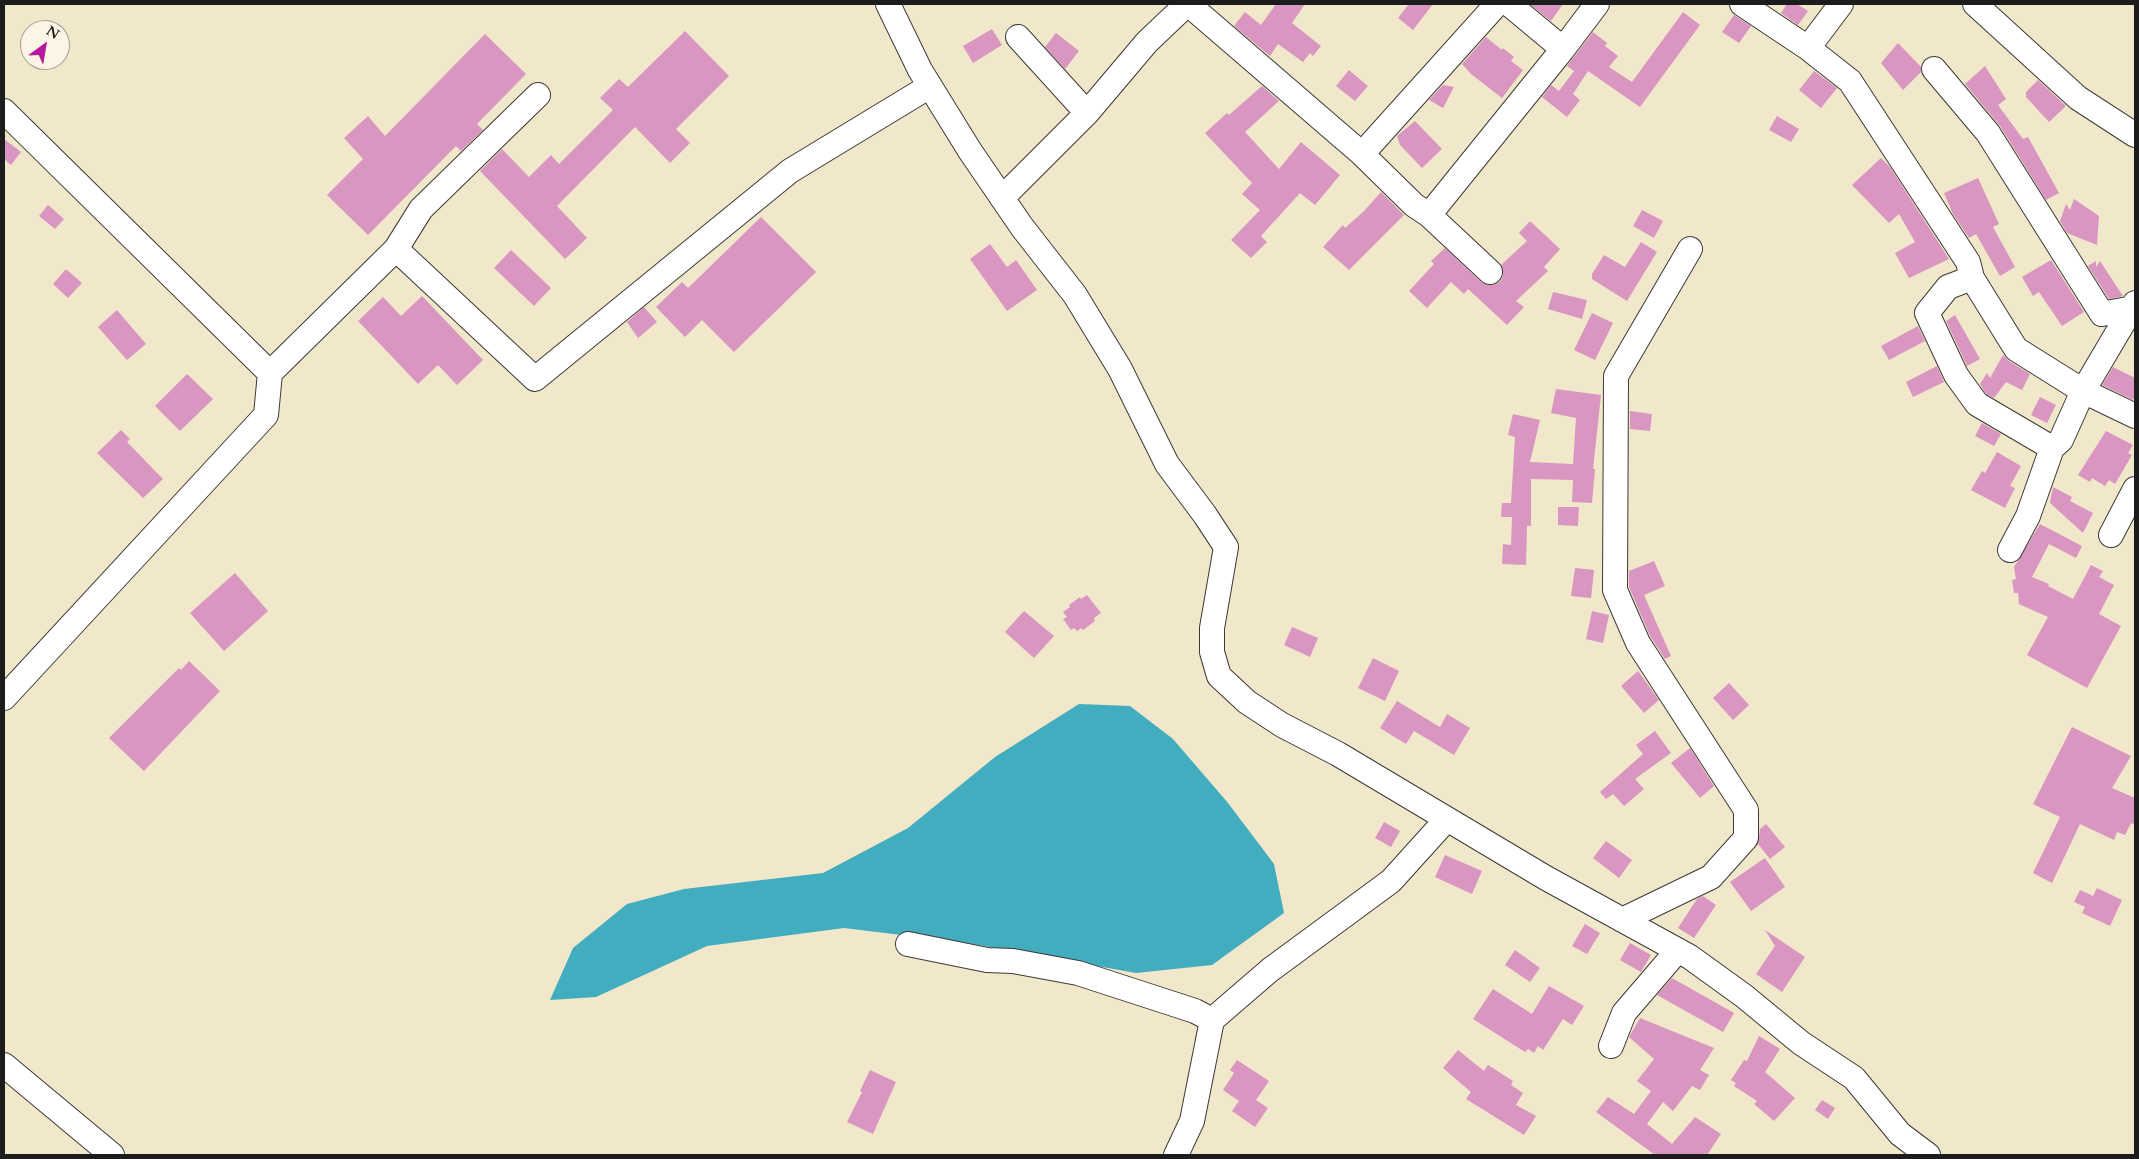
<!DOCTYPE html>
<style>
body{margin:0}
#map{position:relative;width:2139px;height:1159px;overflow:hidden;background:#f1e7ca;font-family:Cardo,serif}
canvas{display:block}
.frame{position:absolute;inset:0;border:5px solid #1c1c1c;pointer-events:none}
.north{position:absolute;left:20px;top:20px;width:50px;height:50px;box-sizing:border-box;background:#fcf5e5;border:1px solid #a29e95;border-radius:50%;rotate:32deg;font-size:14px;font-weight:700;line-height:20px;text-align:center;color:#1c1c1c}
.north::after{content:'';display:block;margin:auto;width:18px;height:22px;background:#b5179e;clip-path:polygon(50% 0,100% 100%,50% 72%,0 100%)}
</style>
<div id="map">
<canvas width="2139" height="1159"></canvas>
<div class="frame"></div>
<div class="north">N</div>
</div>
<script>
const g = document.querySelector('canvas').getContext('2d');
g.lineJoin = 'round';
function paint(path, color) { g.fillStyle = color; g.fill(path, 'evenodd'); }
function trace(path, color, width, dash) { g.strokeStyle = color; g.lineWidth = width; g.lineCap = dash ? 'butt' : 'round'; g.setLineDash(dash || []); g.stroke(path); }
paint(new Path2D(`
 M1079 704 1130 706 1173 739 1228 803 1274 864 1284 913 1212 965 1136 973 967 943 844 928 707 946 596 997 550 1000 573 948 627 904 684 889 823 873 908 828 995 757Z`), '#41adbf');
paint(new Path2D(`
 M1276 4H1305L1292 23 1321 46 1313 56 1310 53 1303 62 1278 44 1270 56 1234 26 1245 12 1261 25Z
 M1409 4H1433L1413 30 1398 18Z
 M1530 4H1563L1551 21Z
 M1787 4H1797L1808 11 1798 25 1781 13Z
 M1683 12 1700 25 1640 107 1588 71 1573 94 1580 100 1567 117 1542 97 1551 85 1559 91 1574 71 1567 66 1593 32 1607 43 1605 46 1618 56 1609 67 1632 82Z
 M1734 15 1751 26 1739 43 1722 32Z
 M992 29 1002 45 973 63 963 46Z
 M685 31 729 76 676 129 690 143 670 163 635 127 557 206 587 238 565 259 480 171 502 149 529 177 551 155 559 164 613 110 600 98 619 79 628 87Z
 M1056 33 1079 51 1065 69 1045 47Z
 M485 34 526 74 477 124 483 130 461 151 456 146 368 235 327 195 363 159 344 138 368 116 385 136Z
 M1486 37 1502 50 1503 48 1514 57 1511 61 1523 70 1502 98 1471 74 1462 64Z
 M1898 43 1921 67V72L1903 90 1881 63Z
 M1985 66 2006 99 1998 105 2023 139 2028 137 2059 193 2046 200 2000 126 1965 84Z
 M1349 70 1368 86 1355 101 1336 86Z
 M1814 71 1837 88 1821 108 1799 90Z
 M2038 80 2066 106 2049 122 2026 97V92Z
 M1443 85 1454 87 1443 108 1429 100Z
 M1262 86 1279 101 1245 132 1279 169 1301 142 1340 175 1315 205 1300 193 1261 236 1267 242 1251 258 1231 240 1260 210 1242 194 1252 183 1205 133 1227 113 1229 115Z
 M1777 116 1799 129 1791 142 1769 130Z
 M1415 121 1442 149 1422 168 1400 145 1397 136Z
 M4 139 21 152 11 165 4 159Z
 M1881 158 1890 167 1949 259 1909 278 1895 253 1915 242 1899 214 1889 223 1852 185Z
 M1978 178 1999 224 1993 227 2015 267 2000 276 1976 234 1969 238 1953 214 1944 193Z
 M1381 192 1404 215 1349 270 1323 247 1343 225 1345 228 1364 211Z
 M2074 199 2099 216 2097 245 2067 233 2060 221 2066 204 2070 210Z
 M48 205 64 219 55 229 39 216Z
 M1642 210 1663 221 1654 238 1633 226Z
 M761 217 816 272 734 352 702 320 685 337 656 307 682 282 688 288Z
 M1530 221 1560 249 1544 267 1548 271 1516 301 1524 307 1507 325 1468 289 1464 294 1451 282 1427 308 1409 291 1434 264 1431 261 1445 248 1481 282 1487 285H1494L1500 282 1503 276 1501 265 1527 241 1519 233Z
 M1641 242 1657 252 1627 301 1592 279V274L1604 255 1625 267Z
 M990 244 1007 267 1016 260 1037 290 1007 311 970 259Z
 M511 250 551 288 534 306 494 268Z
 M2051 260 2084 312 2062 326 2039 292 2033 296 2022 277Z
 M2096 261V267L2100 261 2123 296 2109 299 2088 266Z
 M66 269 82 283 68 298 53 284Z
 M1553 292 1587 300 1582 319 1548 309Z
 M422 296 483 360 457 385 438 365 418 384 358 321 383 297 401 316Z
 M644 307 657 322 638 338 627 322Z
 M117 310 146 344 127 360 98 327Z
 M1592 313 1613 323 1595 360 1574 350Z
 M1955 315 1980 359 1967 366 1946 321Z
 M1918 326 1925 341 1889 360 1881 346Z
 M2003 355 2009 361 2030 374 2022 390 2006 382 1994 398 1986 394 1980 384 1987 373 1990 378Z
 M1937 366 1944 382 1913 397 1906 382Z
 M2113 367 2135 378V395L2133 400 2102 385Z
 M187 374 213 399 180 431 155 406Z
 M1556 389 1601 395 1593 469H1595L1592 503 1572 502 1573 480 1531 479V526H1527L1526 565 1502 564 1503 544 1511 545 1512 517H1501L1502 503H1511L1515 437 1508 435 1513 414 1540 420 1530 462 1573 464 1576 418 1551 413Z
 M2040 397 2056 405 2047 423 2031 415Z
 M1630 411 1652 414 1650 431 1630 429Z
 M1982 423 2001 434 1994 446 1975 436Z
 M121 430 130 439 127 442 163 479 143 498 97 453Z
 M2106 431 2133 445 2128 453 2132 455 2115 484 2109 480 2105 486 2092 478 2090 482 2078 475Z
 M1997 452 2021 466 2010 486 2015 488 2005 508 1971 490 1982 471 1985 473Z
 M2053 487 2072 497 2070 501 2093 513 2083 533 2050 503Z
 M1558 507H1579L1578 526 1558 525Z
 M2040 524 2082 546 2076 558 2049 544 2032 577 2049 584 2048 586 2073 599 2091 565 2103 571 2099 577 2114 585 2099 614 2121 626 2087 688 2027 655 2048 617 2019 604 2018 593H2014L2012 580 2016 579 2014 567Z
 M1654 561 1665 586 1644 595 1671 656 1665 659 1650 636 1629 587V571Z
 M1575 568 1594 570 1591 598 1571 596Z
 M235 573 268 611 224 651 190 613Z
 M1087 595 1101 613 1094 618 1095 621 1083 630 1081 628 1077 631 1074 628 1071 630 1063 619 1067 617 1063 612 1070 607 1069 605 1080 597 1081 599Z
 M1024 611 1054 636 1034 658 1005 632Z
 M1592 611 1609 615 1603 643 1586 639Z
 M1292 627 1318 638 1310 657 1284 645Z
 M1373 658 1399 671 1385 701 1358 688Z
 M189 661 220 691 144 771 109 738 179 668 181 670Z
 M1638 671 1659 700 1644 713 1621 686Z
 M1729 683 1749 705 1733 720 1713 698Z
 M1397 701 1440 727 1447 714 1470 728 1454 755 1414 731 1406 744 1380 728Z
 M2072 727 2131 756 2112 788 2135 798V825L2131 823 2125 835 2117 832 2114 840 2080 824 2052 883 2033 873 2060 817 2033 804Z
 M1655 731 1671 753 1635 779 1644 789 1624 806 1613 794 1606 799 1600 792 1643 754 1636 745Z
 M1690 748 1714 786 1700 798 1671 763Z
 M1384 822 1400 831 1391 847 1375 838Z
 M1766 824 1785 847 1770 859 1758 844 1760 829Z
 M1606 841 1632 860 1619 878 1593 858Z
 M1445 855 1482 871 1472 894 1435 877Z
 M1765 858 1785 887 1751 911 1730 882Z
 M2097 888 2122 900 2110 926 2082 913 2085 907 2074 902 2080 890 2093 896Z
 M1703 896 1716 905 1694 938 1678 928 1697 899Z
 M1585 924 1600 933 1587 954 1572 946Z
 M1765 930 1805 957 1782 992 1756 974 1775 946Z
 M1630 943 1651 955 1641 972 1620 960Z
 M1515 950 1540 968 1530 982 1505 965Z
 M1672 978 1734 1013 1723 1032 1657 995Z
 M1549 986 1584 1006 1572 1025 1563 1019 1543 1050 1538 1046 1534 1053 1528 1049 1525 1052 1473 1019 1493 989 1532 1014Z
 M1640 1018 1714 1048 1700 1070 1709 1075 1700 1090 1692 1086 1673 1111 1663 1102 1647 1124 1672 1144 1695 1117 1721 1134 1707 1155H1655L1596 1112 1608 1097 1634 1114 1651 1091 1637 1081 1654 1059 1629 1037Z
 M1759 1036 1780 1049 1765 1072 1795 1098 1774 1121 1754 1104 1757 1101 1734 1086 1736 1083 1731 1080 1744 1060 1747 1061Z
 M1458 1050 1484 1071 1488 1065 1513 1081 1511 1085 1523 1093 1516 1105 1536 1116 1524 1135 1466 1099 1471 1092 1443 1068Z
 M1237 1060 1269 1081 1256 1100 1268 1108 1255 1127 1232 1111 1239 1101 1223 1090 1234 1073 1230 1070Z
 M870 1070 896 1082 873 1134 847 1122 862 1092 860 1091Z
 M1822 1100 1835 1108 1828 1119 1815 1110Z`), '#d896c1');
const minor = new Path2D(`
 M888 4 920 70 970 151 1022 227 1075 295 1120 369 1167 464 1205 515 1226 547 1212 628V652L1219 676 1247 702 1282 725 1338 754 1546 878 1690 957 1744 996 1801 1043 1854 1078 1900 1134 1928 1155
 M1188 4 1362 154 1414 205 1429 215 1490 272
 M1509 4 1563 49
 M1742 4 1808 48 1841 4
 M1975 4 2078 98 2135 135
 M1018 37 1087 113
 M1808 48 1850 81 1968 262 1972 278 2016 349 2083 391 2135 416
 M1934 69 1988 133 2102 314 2133 308 2135 309
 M4 111 270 373 396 249 535 379 790 171 930 86
 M1362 154 1497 4
 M1002 198 1087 113 1147 42 1187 4
 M1429 215 1563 49 1597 4
 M396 249 421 209 538 95
 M1972 278 1948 287 1927 313 1956 375 1977 404 2052 448
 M2111 535 2135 489
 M2010 550 2028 516 2052 448 2061 440 2083 391 2135 303
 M4 698 266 415 270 373
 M1622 920 1711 877 1746 838V810L1638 643 1615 590 1616 376 1690 249
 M908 944 987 960 1013 961 1078 973 1195 1011 1212 1020
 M1611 1046 1624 1013 1678 950
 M4 1065 112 1155
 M1176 1155 1192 1121 1212 1020 1270 970 1391 881 1447 819`);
trace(minor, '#3c3a36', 26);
trace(minor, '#fff', 24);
</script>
